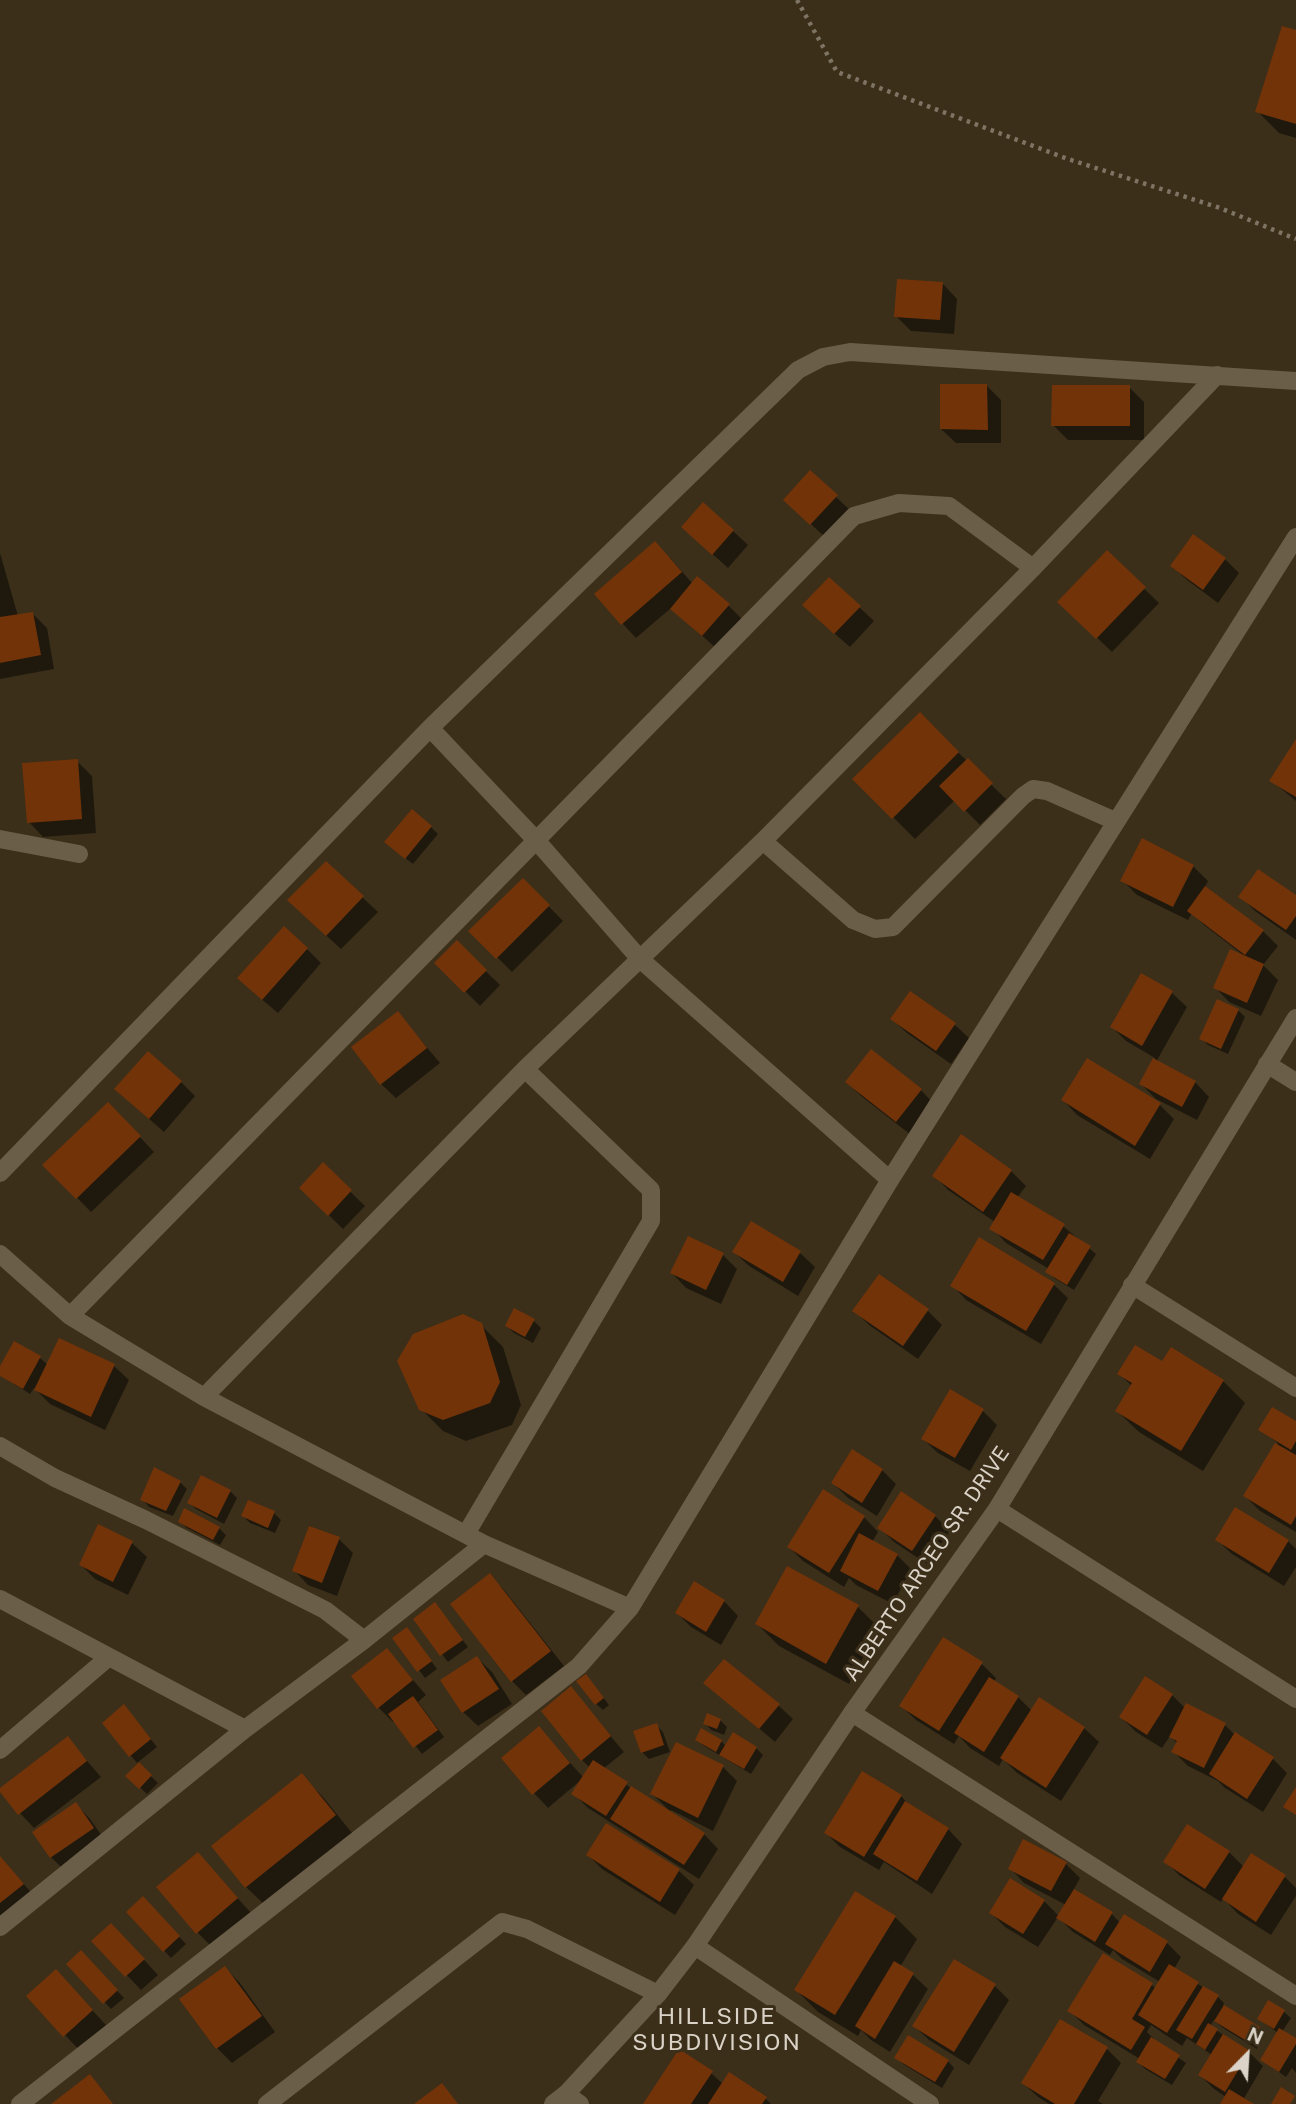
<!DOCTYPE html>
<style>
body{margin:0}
#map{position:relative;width:1296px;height:2104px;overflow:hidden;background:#3b2f1a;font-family:"Public Sans",sans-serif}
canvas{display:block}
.north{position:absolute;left:1212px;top:2020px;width:70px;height:70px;-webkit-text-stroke:5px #3b2f1a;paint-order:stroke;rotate:24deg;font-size:19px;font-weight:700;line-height:28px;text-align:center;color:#dbd3c7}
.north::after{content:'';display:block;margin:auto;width:24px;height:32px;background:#dbd3c7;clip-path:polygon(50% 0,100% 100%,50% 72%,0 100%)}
</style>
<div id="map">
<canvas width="1296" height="2104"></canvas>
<div class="north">N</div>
</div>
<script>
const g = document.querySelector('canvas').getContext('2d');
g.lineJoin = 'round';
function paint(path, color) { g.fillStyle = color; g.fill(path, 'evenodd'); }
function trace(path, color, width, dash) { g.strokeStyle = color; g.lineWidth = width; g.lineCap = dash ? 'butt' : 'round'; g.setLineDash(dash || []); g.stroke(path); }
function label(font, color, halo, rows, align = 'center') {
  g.font = font + ' "Public Sans",sans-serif'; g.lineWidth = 6; g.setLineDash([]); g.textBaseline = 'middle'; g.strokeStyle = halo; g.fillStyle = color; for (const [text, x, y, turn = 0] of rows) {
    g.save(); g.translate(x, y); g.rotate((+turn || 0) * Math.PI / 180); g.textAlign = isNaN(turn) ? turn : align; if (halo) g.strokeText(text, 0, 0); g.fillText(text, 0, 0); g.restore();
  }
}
paint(new Path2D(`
 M1296 32V138L1279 133 1257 111Z
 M943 284 957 299 954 334 911 331 896 316Z
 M987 386 1001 400V443H956L941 429Z
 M1129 387 1144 402V440H1068L1053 425Z
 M836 497 851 511 826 538 800 514Z
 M733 531 748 545 728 568 698 541Z
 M0 553 18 616 32 613 47 628 54 669 0 679Z
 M1107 553 1159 603 1112 652 1060 602Z
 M670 558 693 584 728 605 743 620 717 649 671 608 636 638 622 623Z
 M1225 559 1239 573 1218 603 1187 580 1172 566Z
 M859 607 874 621 850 647 819 620Z
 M920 715 1006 799 980 825 955 800 915 839 855 779Z
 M1296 742V801L1272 781Z
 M77 761 92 776 96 833 43 837 29 822Z
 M431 827 438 834 413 864 393 849Z
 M326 863 378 912 341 949 304 915Z
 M1193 866 1208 881 1205 887 1263 931 1278 946 1263 965 1278 980 1261 1016 1229 1002 1215 987 1243 955 1204 925 1192 913 1188 920 1137 895 1122 880Z
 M523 880 563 921 512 972 471 931Z
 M1241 897H1296V940L1255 911Z
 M457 943 500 985 480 1006 437 963Z
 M307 949 321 963 278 1013 254 993Z
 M1141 975 1172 993 1187 1007 1156 1062 1195 1082 1209 1097 1197 1120 1156 1099 1141 1084 1155 1058 1126 1041 1112 1027Z
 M1238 1010 1245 1017 1228 1054 1208 1045 1201 1038Z
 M398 1013 440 1063 396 1098 381 1084Z
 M892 1019 954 1024 969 1038 951 1064 907 1033Z
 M871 1051 921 1090 935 1105 911 1135 861 1096 847 1082Z
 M181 1082 195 1096 164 1132 131 1103Z
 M1063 1100 1160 1105 1174 1119 1150 1159 1077 1115Z
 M123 1119 154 1152 91 1212 45 1165Z
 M961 1137 1011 1171 1026 1186 1017 1198 1063 1226 1096 1254 1074 1290 1054 1278 1048 1271 1049 1269 1006 1243 992 1228 995 1222 948 1190 934 1175Z
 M323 1165 365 1206 343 1229 301 1188Z
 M751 1224 800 1253 815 1267 798 1296 749 1266 734 1252Z
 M723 1255 737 1269 721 1304 686 1288 672 1273Z
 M1053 1284 1068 1298 1041 1344 966 1300 952 1285Z
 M515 1310 534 1321 541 1328 533 1343 514 1333 507 1326Z
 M855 1311H928L942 1325 918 1359 869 1325Z
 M481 1325 503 1347 521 1405 512 1425 466 1441 443 1431 421 1409Z
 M60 1340 114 1366 129 1380 105 1430 50 1404 34 1388 30 1394 0 1375V1369L15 1343 40 1358 48 1365Z
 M1119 1374 1223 1381 1245 1403 1203 1471 1139 1432 1117 1411 1132 1386Z
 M982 1410 997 1425 970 1471 938 1453 923 1439Z
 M1296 1423V1532L1260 1511 1245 1496 1278 1443 1261 1430Z
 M882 1470 896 1484 877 1516 848 1498 833 1483Z
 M180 1482 187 1489 173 1516 149 1507 143 1500Z
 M230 1491 237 1498 224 1524 196 1509 189 1503Z
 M902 1494 935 1516 950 1531 927 1564 894 1542 879 1527Z
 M1236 1510 1288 1541 1296 1549V1567L1284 1586 1232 1554 1217 1540Z
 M274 1513 281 1520 275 1533 250 1523 243 1516Z
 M864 1517 878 1532 872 1542 897 1555 911 1569 893 1604 856 1585 849 1578 844 1587 803 1561 789 1547Z
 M180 1521 219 1528 226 1535 220 1545 187 1528Z
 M339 1539 353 1553 337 1596 308 1585 294 1570Z
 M132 1543 147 1557 128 1595 95 1579 81 1565Z
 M490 1575 504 1590 564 1666 526 1695 512 1681Z
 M724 1601 738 1616 721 1645 691 1627 677 1613Z
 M858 1607 879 1628 849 1684 779 1646 757 1624Z
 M441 1611 468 1647 448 1662 415 1619Z
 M413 1636 437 1669 425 1678 395 1639Z
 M387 1650 426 1695 418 1702 444 1737 422 1754 395 1720 393 1722 379 1708 353 1677Z
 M477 1658 492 1672 512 1704 478 1726 463 1712Z
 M982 1664 996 1678 994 1682 1018 1697 1032 1711 1084 1728 1099 1742 1061 1801 1017 1773 1003 1759 999 1766 970 1748 959 1736 954 1744 916 1720 901 1706Z
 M592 1683 609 1705 603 1710 596 1704Z
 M706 1683 778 1705 793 1719 775 1742Z
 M571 1689 624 1752 603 1769 634 1790 669 1810 652 1794 723 1767 737 1781 713 1831 671 1810 669 1813 704 1834 718 1849 699 1879 588 1808 574 1794 581 1780 548 1808 534 1793 539 1729 584 1778 590 1768 582 1760Z
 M1172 1695 1185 1708 1186 1705 1225 1725 1234 1734 1273 1759 1287 1773 1263 1812 1225 1788 1218 1781 1188 1766 1173 1751 1177 1743 1170 1736 1162 1748 1136 1732 1121 1717Z
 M130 1713 157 1747 137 1763 104 1723Z
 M720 1720 727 1727 724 1735 711 1730 705 1723Z
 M656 1725 663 1732 670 1752 649 1759 642 1752Z
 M67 1738 101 1777 34 1828 20 1813Z
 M697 1740 721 1741 726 1746 756 1748 763 1755 751 1774 704 1746Z
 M137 1763 158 1783 147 1794 128 1776 139 1765Z
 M301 1775 323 1797 356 1838 268 1908 246 1887Z
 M901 1796 912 1808 948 1829 962 1844 932 1894 884 1862 879 1870 840 1847 826 1833Z
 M76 1804 90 1819 107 1843 65 1871 51 1857Z
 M1229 1852 1244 1867 1285 1877 1296 1888V1896L1271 1935 1238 1914 1223 1898 1221 1902 1180 1876 1166 1862Z
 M198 1854 251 1913 212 1947 197 1932Z
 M588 1855 679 1871 694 1885 675 1915 602 1869Z
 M0 1857 37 1899 0 1929Z
 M1066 1864 1080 1878 1073 1891 1112 1914 1120 1923 1167 1943 1181 1957 1174 1969 1217 1996 1224 2003 1223 2006 1259 2028 1265 2035 1257 2049 1223 2028 1214 2020 1210 2026 1249 2052 1263 2066 1243 2100 1250 2104H1222L1226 2097 1214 2089 1200 2075 1212 2055 1187 2038 1182 2046 1151 2025 1147 2032 1158 2043 1186 2063 1172 2085 1145 2069 1138 2062 1140 2059 1084 2025 1070 2011 1152 1985 1156 1989 1160 1982 1122 1959 1113 1950 1110 1955 1073 1932 1058 1917 1038 1947 1005 1927 991 1913 1044 1901 1059 1916 1066 1905 1024 1883 1010 1868Z
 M143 1899 186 1944 171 1958 128 1912Z
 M895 1917 917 1939 900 1967 913 1975 928 1989 890 2052 871 2040 861 2030 858 2036 818 2012 796 1990Z
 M125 1939 158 1975 141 1990 94 1941Z
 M81 1953 124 1998 111 2009 69 1964Z
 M225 1968 240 1983 275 2032 232 2063 217 2048 182 1999Z
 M70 1986 106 2025 79 2050 29 1996Z
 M995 1986 1009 2000 969 2065 929 2040 914 2026Z
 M1284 2012 1291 2018 1282 2032 1296 2040V2073L1292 2068 1286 2077 1262 2060 1278 2033 1259 2019Z
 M1107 2049 1121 2063 1098 2101 1103 2104H1049L1038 2097 1023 2083Z
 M896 2057 948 2061 954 2068 942 2088 903 2064Z
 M711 2073 723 2084 765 2098 771 2104H645Z`), '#0007');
paint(new Path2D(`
 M1282 26 1296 30V124L1255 112Z
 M897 279 943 282 940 320 894 317Z
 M940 384H987L988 430 940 429Z
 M1052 385H1130V426H1051Z
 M810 470 838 495 810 525 783 500Z
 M703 502 734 530 712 555 681 527Z
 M1193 534 1226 558 1203 590 1170 566Z
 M655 541 682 572 621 625 594 594Z
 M1107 550 1146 587 1096 639 1057 602Z
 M697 576 730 604 702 636 670 609Z
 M829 577 861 606 834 634 802 605Z
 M33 612 41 655 0 663V617Z
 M920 712 959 752 892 819 852 779Z
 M1296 739V797L1269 781Z
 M968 758 993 783 964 812 939 786Z
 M78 759 82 819 27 823 22 763Z
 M412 809 432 826 405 859 384 842Z
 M1142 838 1194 865 1173 907 1120 881Z
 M326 861 364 896 326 936 287 900Z
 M1258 869 1296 895V916L1286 930 1238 897Z
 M523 878 550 905 496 959 468 931Z
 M1205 886 1264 930 1245 955 1187 911Z
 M284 926 308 948 262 1000 237 978Z
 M457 940 487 970 464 993 434 963Z
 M1230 949 1264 964 1247 1003 1213 988Z
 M1141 973 1173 991 1142 1046 1110 1027Z
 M910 991 956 1023 936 1051 890 1019Z
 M1217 999 1239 1009 1221 1049 1199 1039Z
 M398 1011 427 1048 380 1085 351 1047Z
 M871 1049 922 1089 896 1122 845 1082Z
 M148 1051 182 1081 149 1119 114 1089Z
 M1087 1058 1161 1103 1135 1146 1061 1100Z
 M1153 1058 1196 1081 1182 1107 1139 1084Z
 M108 1102 141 1136 76 1199 42 1165Z
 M961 1134 1012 1170 983 1212 932 1176Z
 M323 1162 352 1190 328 1216 299 1188Z
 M1011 1192 1065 1224 1043 1260 989 1229Z
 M751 1221 801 1251 783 1282 732 1252Z
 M1069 1233 1091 1246 1067 1285 1045 1272Z
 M688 1236 724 1253 706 1290 670 1273Z
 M979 1237 1055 1283 1026 1331 950 1286Z
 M879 1274 929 1309 903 1346 852 1311Z
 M514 1308 535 1319 525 1337 505 1326Z
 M463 1314 482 1323 500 1382 490 1403 443 1420 419 1410 397 1361 413 1334Z
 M59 1338 115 1364 91 1417 34 1390Z
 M14 1341 41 1356 23 1389 0 1376V1366Z
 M1135 1345 1162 1361 1171 1347 1224 1380 1181 1451 1115 1411 1132 1383 1117 1374Z
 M950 1389 984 1409 955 1458 921 1439Z
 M1272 1407 1296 1421V1441L1291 1450 1258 1430Z
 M1275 1443 1296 1455V1516L1291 1525 1243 1496Z
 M852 1449 883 1469 862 1503 831 1483Z
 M154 1467 181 1481 166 1511 140 1500Z
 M201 1475 231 1490 217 1518 187 1503Z
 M823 1489 865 1516 829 1573 787 1547Z
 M901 1491 936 1515 912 1551 877 1528Z
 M248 1500 275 1511 268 1528 241 1516Z
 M1235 1507 1289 1540 1269 1573 1215 1540Z
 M184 1508 220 1527 213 1540 178 1522Z
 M98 1524 133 1541 113 1582 79 1565Z
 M309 1526 340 1537 322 1583 292 1571Z
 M859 1533 898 1554 878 1591 840 1571Z
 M787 1566 859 1605 826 1664 755 1624Z
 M490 1573 551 1651 511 1682 450 1604Z
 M694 1581 725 1600 706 1632 675 1613Z
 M435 1602 463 1640 440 1656 413 1619Z
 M407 1627 432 1661 417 1672 392 1638Z
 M943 1637 983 1662 939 1731 899 1706Z
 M387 1648 413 1680 377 1709 351 1676Z
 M477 1656 499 1689 462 1713 440 1680Z
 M724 1659 780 1704 759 1729 703 1683Z
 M586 1674 604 1698 595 1705 576 1681Z
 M1145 1676 1173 1694 1147 1735 1119 1717Z
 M989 1677 1019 1696 984 1752 954 1733Z
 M571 1686 611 1736 581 1761 541 1711Z
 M413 1696 438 1730 413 1748 388 1714Z
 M1039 1697 1085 1727 1046 1788 1000 1758Z
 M1186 1703 1226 1723 1204 1768 1171 1752 1177 1741 1169 1737Z
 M124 1704 151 1739 129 1757 102 1723Z
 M707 1713 721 1719 717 1729 703 1724Z
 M657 1723 664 1745 641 1753 633 1731Z
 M539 1726 570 1763 532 1795 501 1758Z
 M701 1728 722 1740 716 1752 695 1740Z
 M733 1732 757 1747 744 1769 719 1755Z
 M1235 1732 1274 1757 1247 1799 1209 1774Z
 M68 1736 87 1761 18 1815 0 1792V1788Z
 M676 1742 724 1765 698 1818 650 1794Z
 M593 1760 628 1782 606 1816 571 1794Z
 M139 1762 152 1775 139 1789 125 1776Z
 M862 1771 902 1795 864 1857 824 1833Z
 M302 1773 336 1815 245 1888 211 1846Z
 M631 1786 705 1833 684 1865 610 1819Z
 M1296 1787V1815L1283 1807Z
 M905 1801 949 1828 917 1881 873 1854Z
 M76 1802 94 1828 50 1858 32 1832Z
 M606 1823 680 1869 660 1902 586 1855Z
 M1187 1824 1230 1851 1205 1889 1163 1862Z
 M1023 1839 1067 1862 1051 1891 1008 1869Z
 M198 1852 238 1898 196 1934 156 1887Z
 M1251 1853 1286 1875 1256 1922 1222 1899Z
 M0 1856 24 1884 0 1903Z
 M1010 1878 1045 1900 1023 1934 989 1913Z
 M1074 1889 1113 1912 1095 1942 1056 1918Z
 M855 1891 896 1916 835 2015 794 1990Z
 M143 1896 180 1936 163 1952 126 1912Z
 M1124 1914 1168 1941 1150 1972 1105 1944Z
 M111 1923 145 1959 125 1977 91 1941Z
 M81 1950 118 1990 103 2004 66 1964Z
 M1103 1953 1153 1983 1132 2019 1145 2027 1131 2050 1067 2011Z
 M954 1959 996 1984 954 2052 912 2026Z
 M894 1961 914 1973 875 2039 855 2026Z
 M1169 1964 1199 1982 1167 2033 1138 2015Z
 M225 1966 262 2016 216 2049 179 1999Z
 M56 1969 93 2010 63 2037 26 1996Z
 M1203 1986 1219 1995 1192 2039 1176 2030Z
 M1268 2000 1285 2010 1274 2029 1257 2019Z
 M1224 2005 1260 2027 1250 2043 1214 2021Z
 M1060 2019 1108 2047 1074 2104H1055L1021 2083Z
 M1208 2023 1218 2029 1205 2050 1196 2044Z
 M1279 2028 1296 2038V2044L1279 2072 1260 2060Z
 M1223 2034 1250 2051 1225 2092 1198 2075Z
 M908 2035 949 2060 935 2082 894 2058Z
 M1151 2037 1180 2055 1165 2079 1136 2062Z
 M679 2049 713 2071 691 2104H643Z
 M729 2072 767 2097 762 2104H708Z
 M90 2074 113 2104H51Z
 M442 2083 458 2104H414Z
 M1281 2087 1295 2096 1290 2104H1271Z
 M1229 2089 1254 2104H1220Z`), '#733309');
trace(new Path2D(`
 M797 0 837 72 1068 159 1220 208 1296 239`), '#7e7463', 4.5, [3.5, 5]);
trace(new Path2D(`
 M430 728 535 839 640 959 890 1180
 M0 839 79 854
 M763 841 853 920 875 929 893 927 1023 796 1033 789 1047 791 1115 821
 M1267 1064 1296 1082
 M0 1173 430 728 798 370 823 357 850 352 1296 381
 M0 1254 70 1316 204 1397 484 1544 630 1608
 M1132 1285 1296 1388
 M70 1316 854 516 899 503 949 506 1033 568
 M204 1397 525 1069 763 841 1033 568 1217 375
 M0 1446 55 1478 146 1520 325 1610 364 1640
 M997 1509 1296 1699
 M466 1534 651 1221V1190L525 1069
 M0 1599 245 1729
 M852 1713 1296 1996
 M0 1750 109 1657
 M0 1927 245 1729 364 1640 484 1544
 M695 1946 930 2104
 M566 2094 580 2104
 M20 2104 579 1666 630 1608 890 1180 1296 537
 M267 2104 502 1922 527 1929 658 1994`), '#6b5e48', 18);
trace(new Path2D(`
 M553 2104 566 2094 658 1994 695 1946 852 1713 997 1509 1296 1018`), '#6b5e48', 18);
label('21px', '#dbd3c7', '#3b2f1a', [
 ["ALBERTO ARCEO SR. DRIVE",927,1564,-56]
]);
g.letterSpacing = '2px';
label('23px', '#dbd3c7', '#3b2f1a', [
 ["HILLSIDE",717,2017],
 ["SUBDIVISION",717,2043]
]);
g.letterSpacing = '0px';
</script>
